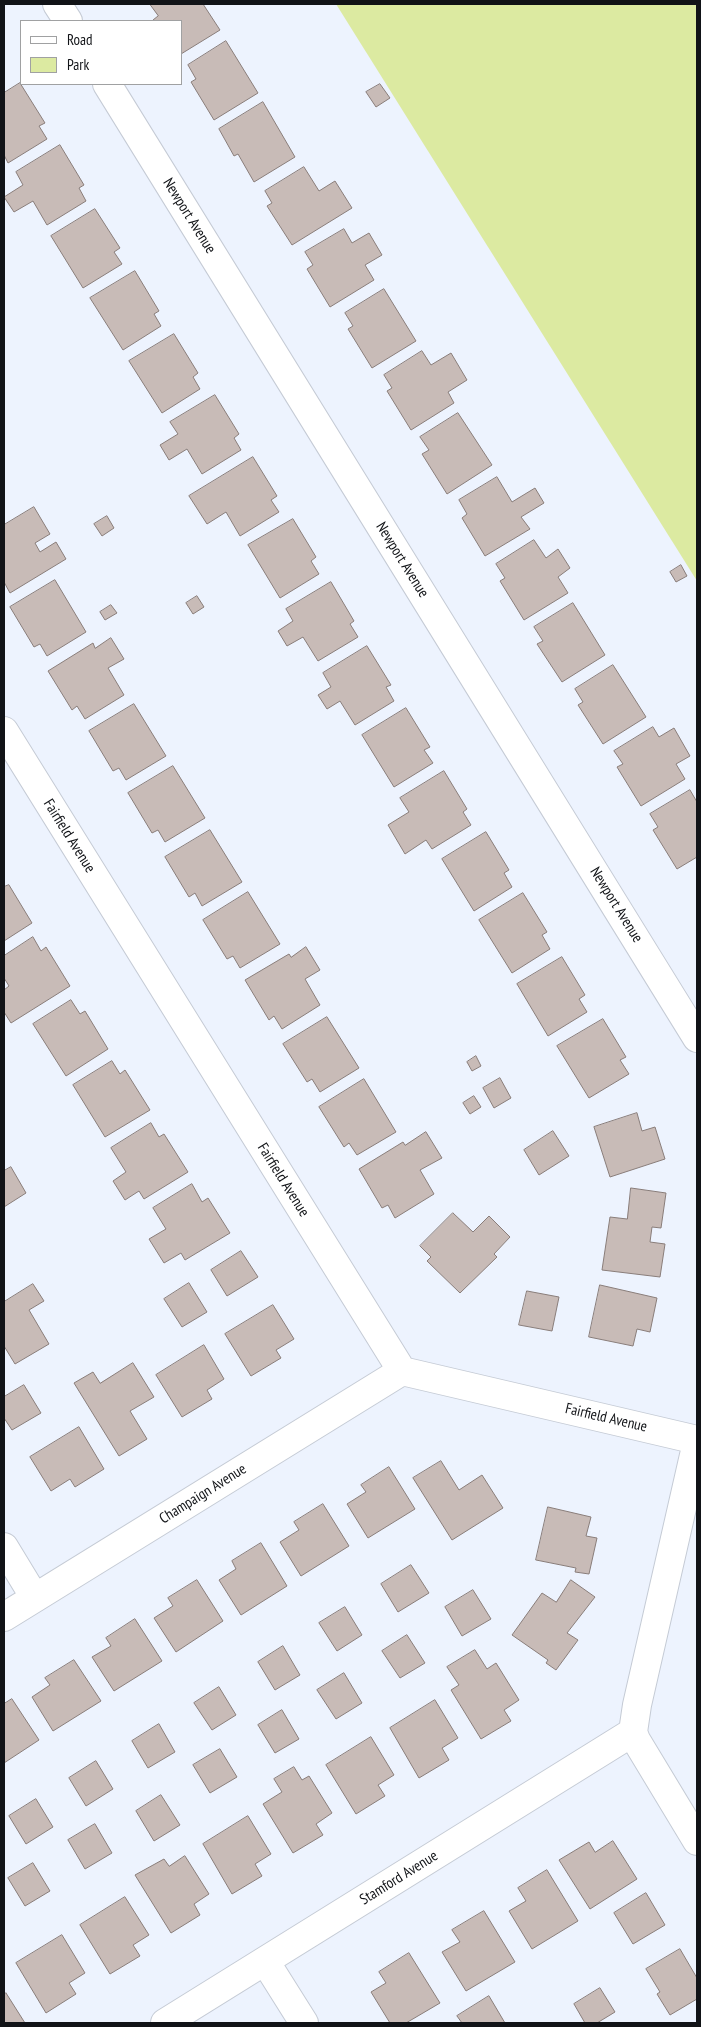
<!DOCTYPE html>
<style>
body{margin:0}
#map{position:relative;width:701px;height:2027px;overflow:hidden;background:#edf3fe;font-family:"PT Sans Narrow",sans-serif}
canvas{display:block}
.frame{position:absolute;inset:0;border:5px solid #111317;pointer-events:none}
.legend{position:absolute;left:20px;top:20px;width:162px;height:65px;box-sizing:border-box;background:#fff;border:1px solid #a0a1a2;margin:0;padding:6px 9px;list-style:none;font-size:15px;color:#111317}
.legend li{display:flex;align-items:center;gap:10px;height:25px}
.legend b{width:25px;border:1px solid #a0a1a2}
</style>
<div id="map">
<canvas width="701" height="2027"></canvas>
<div class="frame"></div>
<ul class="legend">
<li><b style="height:6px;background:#fff"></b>Road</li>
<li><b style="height:14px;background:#dceaa1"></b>Park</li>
</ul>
</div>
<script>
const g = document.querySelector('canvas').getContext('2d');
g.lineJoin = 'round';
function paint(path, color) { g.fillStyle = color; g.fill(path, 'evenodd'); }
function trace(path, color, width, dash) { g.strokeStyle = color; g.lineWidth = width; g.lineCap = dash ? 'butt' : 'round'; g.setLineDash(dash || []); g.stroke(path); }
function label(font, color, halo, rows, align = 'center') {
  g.font = font + ' "PT Sans Narrow",sans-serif'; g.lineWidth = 4; g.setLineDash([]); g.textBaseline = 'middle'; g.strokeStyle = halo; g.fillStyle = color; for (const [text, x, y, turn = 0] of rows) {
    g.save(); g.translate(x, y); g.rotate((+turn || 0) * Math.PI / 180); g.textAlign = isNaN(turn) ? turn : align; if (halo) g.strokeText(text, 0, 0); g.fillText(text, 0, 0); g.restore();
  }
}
paint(new Path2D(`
 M336 4H697V581Z`), '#dceaa1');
const building = new Path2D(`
 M150 4H203L220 30 181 54V21H154L153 20 158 16Z
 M226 41 258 93 214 120 191 82 196 79 188 65Z
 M20 83 45 123 39 126 47 139 8 163 4 155V93Z
 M380 84 390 98 376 107 366 92Z
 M263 102 295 157 254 182 238 154 234 156 219 129Z
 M60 145 84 185 79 188 86 201 47 225 33 201 14 212 4 197 23 185 16 172Z
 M304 167 319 191 335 181 352 208 292 245 267 206 272 203 265 191Z
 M95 209 120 248 114 252 122 264 83 288 51 236Z
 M344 229 352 243 369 233 382 255 365 265 374 280 330 307 307 269 313 265 305 252Z
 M135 271 159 311 154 314 161 326 123 350 90 298Z
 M384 289 416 341 372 368 348 329 353 326 345 313Z
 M174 334 198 373 193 377 200 389 162 413 129 361Z
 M422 351 431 365 451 353 467 380 448 392 454 403 411 430 387 391 392 388 384 375Z
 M215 395 239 434 234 438 241 450 202 474 187 449 169 460 160 445 178 434 170 422Z
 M458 413 492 465 447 494 422 454 429 450 420 437Z
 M253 457 277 496 271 500 279 512 240 536 226 512 207 524 189 496Z
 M497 477 512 502 535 488 544 503 521 517 530 529 485 556 462 518 467 514 459 500Z
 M34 507 50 534 35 543 40 552 56 542 66 559 10 593 4 582V525Z
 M107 516 114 528 102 536 94 524Z
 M293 519 316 557 311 561 319 574 280 598 248 545Z
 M534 540 546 558 558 549 570 568 558 577 568 593 524 620 500 581 505 578 496 564Z
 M681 565 687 576 676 582 670 572Z
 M55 580 86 632 47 656 40 644 34 647 10 607Z
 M331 582 354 621 350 624 358 637 318 661 303 637 287 646 278 631 293 621 286 609Z
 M197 596 204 607 193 614 186 603Z
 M573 603 605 655 562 682 537 644 543 641 534 627Z
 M111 605 117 613 105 620 100 612Z
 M111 638 124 659 108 668 124 695 85 719 77 706 72 710 48 671 93 643 95 648Z
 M367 646 391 685 386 687 394 701 355 725 340 701 327 709 318 695 331 687 323 673Z
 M613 665 646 717 603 744 578 705 583 702 575 689Z
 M134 704 166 756 126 780 119 768 113 771 89 731Z
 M406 708 430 747 424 750 433 763 394 787 362 735Z
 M653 727 659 737 674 728 690 756 676 764 685 779 641 806 617 767 623 764 614 751Z
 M173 766 205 818 165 842 158 830 152 833 128 793Z
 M444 771 467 809 463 812 471 825 432 849 426 840 405 854 388 825 409 812 400 798Z
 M690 790 697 802V857L677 869 653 830 658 827 650 814Z
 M210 830 242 882 202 906 195 893 189 897 165 857Z
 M486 832 509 870 504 873 512 887 474 911 442 859Z
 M9 885 32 923 4 941V887Z
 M248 892 280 944 240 968 233 956 227 959 203 920Z
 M523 893 547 932 542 935 550 949 512 973 479 920Z
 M33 937 41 951 46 947 70 986 11 1023 4 1012V990L9 986 4 978V956Z
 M306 947 320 970 305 979 320 1005 282 1029 274 1016 269 1020 245 980 289 954 291 957Z
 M562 957 585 995 579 999 587 1012 548 1036 517 984Z
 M71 1000 80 1014 85 1011 108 1049 66 1076 33 1024Z
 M327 1017 359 1068 320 1092 312 1079 307 1082 283 1044Z
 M603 1019 626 1057 620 1060 629 1074 589 1098 557 1046Z
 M476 1056 481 1066 472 1071 467 1062Z
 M112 1061 120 1074 125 1070 150 1110 105 1137 73 1085Z
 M500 1078 511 1098 494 1108 483 1088Z
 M364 1079 396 1132 357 1155 349 1143 344 1147 319 1107Z
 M474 1096 481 1107 470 1114 463 1103Z
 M637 1113 642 1131 655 1127 665 1159 610 1177 594 1127Z
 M151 1123 159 1137 164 1134 188 1172 144 1199 139 1191 125 1200 113 1181 126 1172 111 1148Z
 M553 1131 569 1156 539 1175 524 1150Z
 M426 1132 442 1158 420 1170 434 1194 395 1218 388 1205 382 1208 359 1169 403 1142 405 1145Z
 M11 1167 26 1193 4 1207V1171Z
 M192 1184 202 1202 208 1198 230 1233 185 1260 181 1253 164 1263 149 1239 166 1229 153 1208Z
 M631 1188 666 1193 661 1228 652 1227 650 1242 665 1244 660 1277 602 1270 610 1217 627 1219Z
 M453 1213 473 1232 489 1216 510 1237 494 1254 497 1257 460 1293 427 1261 431 1257 420 1246Z
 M241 1251 258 1277 227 1296 211 1270Z
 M189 1283 207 1312 182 1327 164 1299Z
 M33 1284 44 1301 29 1310 49 1344 15 1364 4 1346V1302Z
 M600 1285 657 1298 650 1332 637 1329 633 1346 589 1337Z
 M527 1291 559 1297 552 1331 519 1325Z
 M273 1305 294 1339 276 1350 281 1358 251 1376 225 1334Z
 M204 1345 224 1379 207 1390 212 1399 182 1417 156 1375Z
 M133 1363 154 1397 130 1411 147 1439 119 1456 74 1383 93 1372 100 1383Z
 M24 1385 41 1413 12 1430 4 1418V1397Z
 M79 1427 104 1469 75 1487 70 1479 51 1491 30 1457Z
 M441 1461 459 1490 482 1475 503 1508 452 1540 413 1478Z
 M389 1467 415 1509 368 1538 347 1504 366 1492 361 1485Z
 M323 1504 349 1546 301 1576 280 1542 299 1530 294 1522Z
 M548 1507 591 1517 586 1536 597 1538 589 1574 575 1572 576 1568 536 1560Z
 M261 1543 287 1586 241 1615 219 1580 236 1569 232 1561Z
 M411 1565 429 1593 398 1612 381 1584Z
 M197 1580 223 1621 176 1652 154 1618 173 1606 168 1598Z
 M571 1580 595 1597 567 1633 578 1640 556 1670 546 1663 548 1660 512 1635 542 1593 556 1602Z
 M473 1590 491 1619 462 1636 445 1607Z
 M345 1607 362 1635 337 1651 319 1623Z
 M135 1619 162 1661 114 1691 92 1657 111 1646 106 1638Z
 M407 1635 425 1663 400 1678 382 1651Z
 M283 1646 300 1675 275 1690 258 1662Z
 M475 1650 487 1669 496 1663 519 1700 504 1710 511 1721 481 1739 451 1690 459 1685 447 1667Z
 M74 1660 101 1701 53 1731 32 1697 50 1685 45 1678Z
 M344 1673 362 1703 336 1719 317 1690Z
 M219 1687 236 1715 212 1730 194 1703Z
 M12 1699 39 1740 4 1763V1704Z
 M435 1700 458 1738 442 1748 449 1760 419 1778 390 1728Z
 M282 1710 299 1739 275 1753 258 1725Z
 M159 1724 175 1752 148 1768 132 1741Z
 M371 1737 394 1775 378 1785 385 1796 356 1814 326 1765Z
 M220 1749 237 1777 210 1793 193 1765Z
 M96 1761 113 1789 86 1806 69 1778Z
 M294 1767 302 1780 309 1776 332 1813 316 1824 323 1835 293 1853 263 1804 282 1792 274 1779Z
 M161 1795 180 1825 154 1841 136 1811Z
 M36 1799 53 1827 26 1844 9 1816Z
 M248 1816 271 1854 255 1864 262 1876 232 1894 203 1844Z
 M95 1824 112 1853 85 1869 68 1840Z
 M613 1841 637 1879 590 1909 559 1860 589 1842 595 1852Z
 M185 1856 209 1894 194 1904 200 1915 171 1933 135 1875 164 1859 169 1866Z
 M33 1863 50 1891 25 1906 8 1878Z
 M547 1870 578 1921 532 1949 509 1911 526 1901 518 1888Z
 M646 1893 665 1925 633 1944 614 1913Z
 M125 1897 149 1935 133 1945 140 1956 110 1974 80 1925Z
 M484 1911 515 1962 466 1991 442 1952 460 1942 452 1930Z
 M62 1935 85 1973 69 1983 76 1994 46 2013 16 1963Z
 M680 1949 697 1978V1999L670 2015 657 1994 660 1992 646 1969Z
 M409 1953 440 2003 406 2023H390L371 1992 386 1983 379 1972Z
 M600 1988 615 2012 597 2023H585L574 2004Z
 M6 1993 25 2023H4V1995Z
 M489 1996 505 2023H462L457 2016Z`);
paint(building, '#c8bbb7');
trace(building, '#897d7a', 1);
const minor = new Path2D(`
 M57 4 68 21
 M107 84 697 1038
 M4 731 402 1371 697 1440
 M697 1442 637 1705 633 1732 636 1740 697 1841
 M4 1547 35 1598
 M4 1617 402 1371
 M265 1961 304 2023
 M165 2023 633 1732`);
trace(minor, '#c5cbd5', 30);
trace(minor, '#fff', 28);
label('15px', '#111317', '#fff', [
 ["Newport Avenue",189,216,58],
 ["Newport Avenue",402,560,58],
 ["Fairfield Avenue",69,836,58],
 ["Newport Avenue",616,905,58],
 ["Fairfield Avenue",283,1180,58],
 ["Fairfield Avenue",606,1418,13],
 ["Champaign Avenue",203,1494,-32],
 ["Stamford Avenue",399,1878,-32]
]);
</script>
